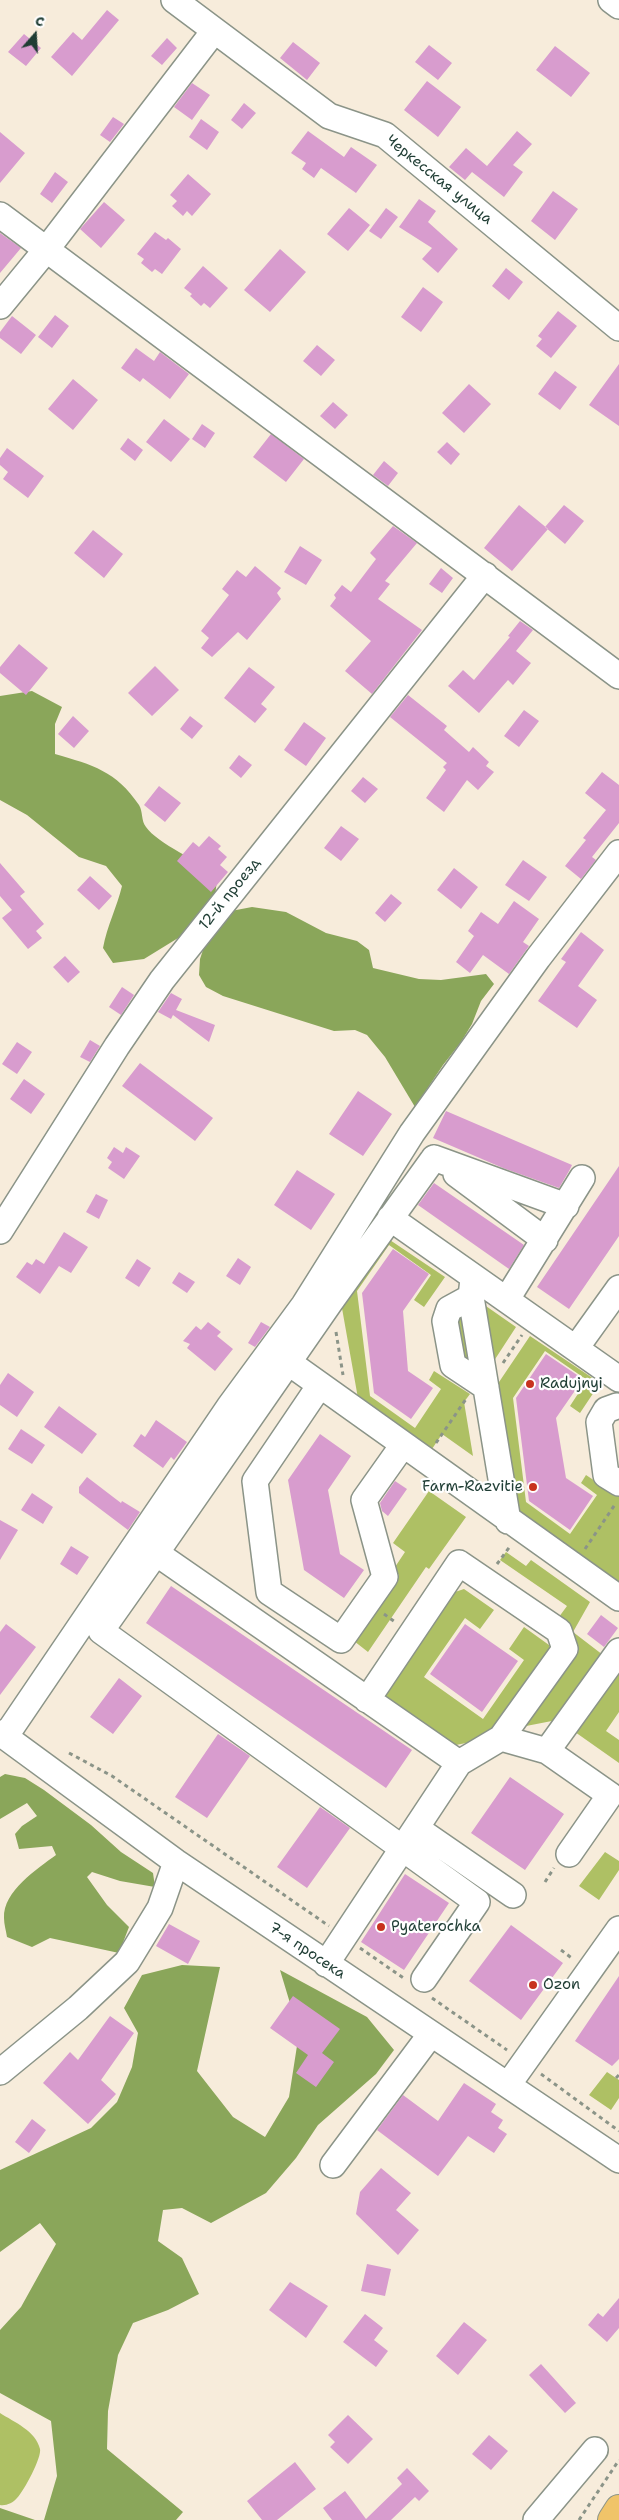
<!DOCTYPE html>
<meta charset="utf-8">
<style>
body{margin:0}
#map{position:relative;width:619px;height:2520px;overflow:hidden;background:#f7ecdb;font-family:"Shantell Sans",sans-serif}
canvas{display:block}
.north{position:absolute;left:10px;top:10px;width:50px;height:50px;-webkit-text-stroke:4px #fff;paint-order:stroke;rotate:19deg;font-size:14px;font-weight:700;line-height:20px;text-align:center;color:#1f3d34}
.north::after{content:'';display:block;margin:auto;width:18px;height:22px;background:#1f3d34;clip-path:polygon(50% 0,100% 100%,50% 72%,0 100%)}
</style>
<div id="map">
<canvas width="619" height="2520"></canvas>
<div class="north">С</div>
</div>
<script>
const g = document.querySelector('canvas').getContext('2d');
g.lineJoin = 'round';
function paint(path, color) { g.fillStyle = color; g.fill(path, 'evenodd'); }
function trace(path, color, width, dash) { g.strokeStyle = color; g.lineWidth = width; g.lineCap = dash ? 'butt' : 'round'; g.setLineDash(dash || []); g.stroke(path); }
function label(font, color, halo, rows, align = 'center') {
  g.font = font + ' "Shantell Sans",sans-serif'; g.lineWidth = 4.5; g.setLineDash([]); g.textBaseline = 'middle'; g.strokeStyle = halo; g.fillStyle = color; for (const [text, x, y, turn = 0] of rows) {
    g.save(); g.translate(x, y); g.rotate((+turn || 0) * Math.PI / 180); g.textAlign = isNaN(turn) ? turn : align; if (halo) g.strokeText(text, 0, 0); g.fillText(text, 0, 0); g.restore();
  }
}
paint(new Path2D(`
 M375 1230 445 1277 424 1307 414 1300 431 1275 389 1245 357 1291 370 1396 415 1428 441 1389 429 1380 434 1371 470 1394 464 1402 473 1456 442 1434 430 1452 359 1404 340 1297Z
 M483 1304 516 1327 488 1370Z
 M458 1316H463L472 1370 466 1368Z
 M530 1336 600 1383 580 1413 570 1406 587 1380 545 1351 513 1398 526 1502 570 1534 597 1495 581 1483 586 1475 619 1497V1586L520 1520 495 1388Z
 M429 1491 466 1517 429 1569 426 1567 368 1652 354 1641 399 1575 393 1570 405 1552 393 1543Z
 M506 1552 526 1566 531 1560 590 1602 573 1632 603 1655 557 1720 521 1727 564 1661 556 1621 567 1606 500 1560Z
 M464 1589 494 1610 480 1629 465 1618 424 1677 483 1719 524 1660 509 1649 524 1627 549 1645 552 1652 486 1739 451 1746 384 1696 385 1690 455 1592Z
 M619 1671V1712L606 1731 619 1740V1763L575 1732Z
 M605 1852 619 1861V1870L599 1900 579 1886Z
 M607 2072 619 2080V2098L611 2110 589 2095Z
 M0 2413C14 2422 36 2431 40 2449 42 2457 24 2491 17 2498 13 2503 6 2506 0 2505Z`), '#aec064');
paint(new Path2D(`
 M32 691 62 707 55 724V754C93 765 116 771 139 805 143 811 141 821 146 827 157 843 200 863 218 872L214 904 196 927 144 959 113 963 103 948C107 926 117 907 122 886L106 866 79 857 27 815 0 800V696Z
 M252 907 286 912 326 933 357 941 369 950 373 968 419 979 441 980 486 974 494 984 481 1001 472 1024 461 1042 443 1065 415 1107 385 1057 367 1035 355 1030 334 1031 223 996 206 987 199 975 200 959 205 944 231 911Z
 M5 1774 25 1778 44 1790 91 1825 121 1852 153 1873 155 1887 120 1881 92 1872 87 1877 107 1905 129 1927 119 1953 50 1938 32 1947 7 1937C6 1931 4 1924 4 1918 3 1891 37 1869 56 1855L52 1846 19 1849 15 1834 22 1826 37 1816 27 1803 0 1819V1777Z
 M182 1965 220 1967 197 2071 233 2117 265 2137 289 2097 299 2033 280 1970 367 2017 394 2050 376 2074 318 2125 296 2158 266 2193 211 2223 182 2208 163 2210 158 2241 182 2258 199 2294 168 2310 133 2323 118 2355 108 2411 107 2449 183 2512 176 2520H44L57 2476 51 2421 0 2393V2330L21 2307 56 2244 40 2223 0 2252V2170L91 2128 117 2102 132 2067 138 2033 124 2008 142 1975Z
 M0 2508 35 2520H0Z`), '#8aa65a');
paint(new Path2D(`
 M107 10 119 20 72 76 51 57 73 32 82 40Z
 M24 34 41 48 26 66 8 52Z
 M167 38 177 48 162 65 151 56Z
 M293 42 320 63 307 80 280 58Z
 M429 45 452 63 438 80 415 62Z
 M555 46 590 73 571 97 536 70Z
 M427 81 461 107 438 137 404 110Z
 M192 83 210 95 192 120 174 107Z
 M244 103 256 113 242 129 231 120Z
 M113 117 124 124 110 142 100 135Z
 M201 119 219 132 207 150 189 137Z
 M308 131 344 157 351 147 377 165 356 193 321 168 314 178 302 169 306 163 291 153Z
 M517 131 532 144 513 165 523 172 504 197 472 172 465 180 449 167 466 148 487 166Z
 M0 132 25 153 0 183Z
 M55 172 68 182 52 203 40 194Z
 M188 174 211 194 192 216 187 211 183 216 172 206 177 201 170 195Z
 M553 191 578 209 555 240 531 221Z
 M419 199 436 211 428 222 458 249 438 273 422 259 432 248 399 227Z
 M104 202 125 220 101 248 80 229Z
 M349 208 370 225 348 251 327 234Z
 M386 208 398 217 381 239 369 231Z
 M155 232 166 240 168 238 181 249 162 274 155 269 152 272 141 263 144 259 137 254Z
 M0 233 21 248 0 273Z
 M280 249 306 272 270 312 244 290Z
 M203 266 228 288 210 308 204 303 201 306 190 296 192 294 184 288Z
 M506 268 523 282 509 300 492 286Z
 M423 287 443 302 421 332 401 317Z
 M558 311 577 326 551 358 536 346 542 339 538 336Z
 M55 315 69 326 52 348 38 337Z
 M12 316 36 335 21 354 0 338V332Z
 M317 345 335 360 321 376 303 361Z
 M136 348 154 361 160 352 189 374 170 399 143 378 140 382 121 368Z
 M619 364V426L589 405Z
 M555 371 577 387 560 410 538 394Z
 M73 379 98 400 73 430 48 409Z
 M469 384 491 404 464 433 442 413Z
 M333 402 348 415 335 429 320 416Z
 M164 419 190 439 171 462 146 442Z
 M202 424 215 433 205 448 192 439Z
 M271 434 304 459 286 482 253 457Z
 M128 438 143 450 135 461 120 449Z
 M447 442 460 454 451 465 437 452Z
 M7 448 44 476 28 498 3 479 8 472 0 465V458Z
 M384 461 398 473 388 486 373 475Z
 M519 505 548 529 512 571 484 548Z
 M564 505 584 521 565 544 545 527Z
 M393 526 417 543 385 581 390 584 378 599 422 630 372 694 345 671 371 641 330 606 336 598 334 595 342 585 351 592 376 559 370 553Z
 M93 530 123 554 104 578 74 553Z
 M300 546 322 560 306 585 284 572Z
 M255 566 281 588 277 593 281 599 247 640 238 632 212 657 201 648 209 638 201 631 229 595 222 589 237 570 246 577Z
 M441 568 453 578 442 593 429 584Z
 M520 621 533 630 516 651 531 663 513 685 508 680 479 713 448 686 463 670 474 680 510 637 508 636Z
 M19 644 48 668 26 695 0 673V667Z
 M155 666 179 690 152 716 128 693Z
 M249 667 275 687 261 704 267 709 255 723 224 698Z
 M408 695 447 726 444 730 469 752 473 747 489 762 486 766 494 772 478 790 467 780 444 812 426 798 446 770 443 767 447 763 390 717Z
 M524 710 539 721 519 747 504 736Z
 M73 716 89 731 74 748 58 734Z
 M190 716 203 726 192 739 180 729Z
 M304 722 326 738 306 766 284 750Z
 M239 755 252 765 241 778 229 768Z
 M602 772 619 785V823L592 857 596 860 581 879 565 866 586 840 583 838 606 810 585 793Z
 M363 777 378 789 365 803 351 791Z
 M159 786 181 803 165 822 144 805Z
 M341 826 359 839 341 861 324 848Z
 M209 836 221 846 218 849 227 857 220 865 228 872 211 892 177 861 193 842 199 847Z
 M523 860 547 877 529 901 505 885Z
 M0 863 25 892 20 896 44 924 36 931 42 938 28 949 2 918 12 910 0 896Z
 M454 868 478 887 461 909 437 890Z
 M90 876 112 896 99 910 77 890Z
 M391 894 402 903 385 922 375 913Z
 M514 901 539 919 523 942 529 946 509 974 483 955 470 973 456 962 474 936 468 931 481 912 498 924Z
 M581 932 604 950 578 986 597 1000 577 1028 538 1001 566 962 561 959Z
 M65 956 80 972 68 983 53 967Z
 M122 987 134 995 121 1015 109 1007Z
 M171 993 182 999 176 1010 215 1025 209 1042 173 1015 171 1019 158 1012Z
 M90 1040 100 1046 90 1062 80 1057Z
 M17 1042 32 1052 17 1074 2 1064Z
 M140 1063 213 1118 195 1141 122 1086Z
 M24 1079 45 1094 31 1114 10 1099Z
 M358 1091 392 1114 363 1156 329 1134Z
 M446 1111 572 1165 569 1171 559 1188 503 1168 433 1138Z
 M114 1147 123 1153 126 1147 140 1156 124 1179 108 1168 112 1162 107 1158Z
 M619 1166V1236L569 1309 537 1287Z
 M297 1170 335 1194 311 1230 274 1205Z
 M434 1183 524 1245 509 1269 418 1205Z
 M96 1194 108 1200 99 1219 86 1212Z
 M64 1232 88 1247 71 1273 59 1266 40 1294 16 1277 27 1262 32 1265 36 1259 44 1264Z
 M393 1249 429 1274 403 1311 408 1371 433 1388 411 1419 374 1393 362 1293Z
 M238 1258 251 1267 240 1285 226 1276Z
 M137 1259 151 1268 139 1287 125 1278Z
 M179 1272 195 1282 187 1293 172 1283Z
 M208 1322 221 1332 217 1336 233 1349 215 1371 187 1348 190 1344 183 1341 196 1326 201 1330Z
 M261 1322 270 1327 255 1347 248 1343Z
 M546 1354 583 1379 556 1418 566 1478 593 1496 570 1530 529 1501 516 1398Z
 M8 1373 34 1392 17 1417 0 1405V1385Z
 M59 1406 97 1434 82 1454 44 1427Z
 M156 1420 187 1442 174 1460 171 1457 163 1468 133 1446 141 1434 145 1437Z
 M21 1429 45 1445 32 1464 8 1449Z
 M320 1434 351 1456 328 1490 340 1554 364 1570 344 1598 304 1570 288 1480Z
 M87 1477 121 1503 122 1501 140 1512 128 1530 79 1493V1487Z
 M395 1481 407 1489 388 1516 382 1511 380 1503Z
 M32 1493 53 1507 43 1524 21 1510Z
 M0 1520 18 1530 0 1560Z
 M71 1546 89 1557 77 1575 60 1564Z
 M171 1586 412 1750 386 1788 146 1623Z
 M601 1615 618 1628 604 1647 587 1634Z
 M6 1624 36 1647 0 1695V1632Z
 M465 1624 518 1661 482 1712 430 1674Z
 M119 1678 142 1696 113 1734 90 1717Z
 M218 1734 250 1756 207 1818 175 1797Z
 M510 1777 564 1814 525 1870 471 1833Z
 M320 1807 350 1828 307 1888 277 1867Z
 M405 1874 449 1903 404 1970 361 1942Z
 M169 1924 200 1941 188 1964 156 1946Z
 M511 1925 563 1963 521 2020 469 1981Z
 M619 1976V2059L612 2066 575 2041Z
 M293 1996 340 2029 322 2053 334 2062 316 2087 296 2073 308 2055 270 2028Z
 M110 2016 134 2033 101 2080 116 2094 88 2124 43 2083 70 2052 78 2060Z
 M464 2083 496 2104 491 2112 503 2120 498 2128 507 2134 494 2153 468 2136 438 2176 377 2130 403 2095 438 2121Z
 M32 2119 46 2130 29 2153 15 2142Z
 M381 2168 411 2193 396 2210 419 2230 398 2255 356 2214 360 2192Z
 M367 2264 391 2269 385 2296 361 2291Z
 M290 2282 328 2306 306 2338 269 2310Z
 M619 2298V2328L607 2342 588 2325 598 2313 603 2317Z
 M365 2314 383 2328 374 2340 388 2351 376 2367 343 2342Z
 M464 2322 487 2340 458 2375 436 2356Z
 M541 2364 576 2403 565 2413 529 2375Z
 M348 2415 373 2439 348 2464 330 2447 335 2442 328 2435Z
 M489 2435 508 2451 491 2470 472 2454Z
 M295 2462 316 2489 277 2520H262L247 2501Z
 M407 2468 429 2491 419 2501 415 2497 391 2520H332L323 2508 345 2491 366 2519 402 2484 397 2478Z`), '#d89cce');
const minor = new Path2D(`
 M174 0 329 116 385 135 619 328
 M611 0 619 6
 M0 215 619 676
 M0 306 46 250 214 31
 M434 1158 331 1301 156 1553 459 1763
 M434 1158 566 1206
 M456 1174 545 1240
 M390 1218 619 1379
 M0 1231 117 1046 162 980 485 575
 M473 1279 471 1297 508 1521
 M471 1297 449 1309 445 1321 453 1365 486 1387
 M507 1299 582 1178
 M576 1348 619 1288
 M288 1362 619 1598
 M320 1385 255 1481 269 1592 341 1640 385 1577 364 1500 403 1445
 M617 1406 606 1410 599 1422 606 1475 619 1483
 M156 1553 101 1631 477 1902 424 1979
 M367 1700 459 1563 559 1631 565 1649 501 1738
 M0 1733 176 1862 619 2160
 M5 1737 229 1407 304 1305 412 1133 538 958 619 853
 M547 1751 610 1795 569 1854
 M416 1828 513 1895
 M326 1964 459 1763 501 1738 547 1751 619 1651
 M0 2072 78 2008 127 1962 160 1908 176 1862
 M508 2085 619 1929
 M333 2165 431 2034
 M536 2520 595 2450`);
const major = new Path2D(`
 M612 2520 619 2509`);
trace(minor, '#8b9488', 28);
trace(major, '#8b9488', 30);
trace(new Path2D(`
 M336 1332 343 1375
 M503 1363 522 1335
 M436 1443 466 1399
 M585 1549 616 1503
 M497 1564 511 1545
 M384 1614 395 1622
 M69 1753 112 1776 329 1926
 M545 1882 554 1868
 M360 1948 405 1979
 M561 1950 573 1959
 M432 1998 507 2050
 M541 2074 619 2131
 M616 2078 619 2075
 M579 2520 619 2460`), '#8b9488', 3, [4, 4]);
trace(minor, '#fff', 25);
trace(major, '#f0c469', 28);
for (const [x, y, r, color] of [
 [530,1384,5,"#c8321e"],
 [533,1487,5,"#c8321e"],
 [381,1927,5,"#c8321e"],
 [533,1985,5,"#c8321e"]
]) { const dot = new Path2D(); dot.arc(x, y, r, 0, 2 * Math.PI); g.fillStyle = color; g.fill(dot); trace(dot, '#fff', 2); }
label('15px', '#1f3d34', '#fff', [
 ["Черкесская улица",439,180,39],
 ["12-й проезд",230,894,-51],
 ["7-я просека",307,1951,34]
]);
label('15px', '#1f3d34', '#fff', [
 ["Radujnyi",540,1384],
 ["Farm-Razvitie",523,1487,"right"],
 ["Pyaterochka",391,1927],
 ["Ozon",543,1985]
], 'left');
</script>
